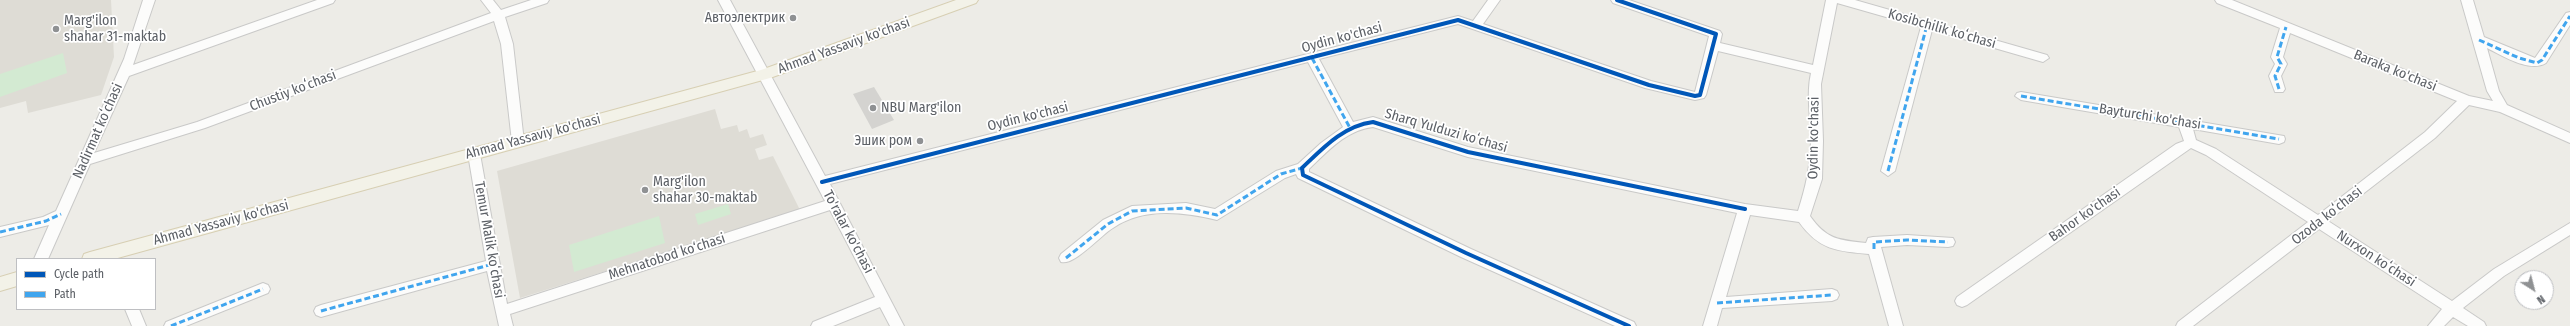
<!DOCTYPE html>
<meta charset="utf-8">
<style>
body{margin:0}
#map{position:relative;width:2570px;height:326px;overflow:hidden;background:#edece7;font-family:"Fira Sans Condensed",sans-serif}
canvas{display:block}
.legend{position:absolute;left:16px;top:258px;width:140px;height:52px;box-sizing:border-box;background:#fff;border:1px solid #bebfc2;margin:0;padding:5px 7px;list-style:none;font-size:12px;color:#5c6066}
.legend li{display:flex;align-items:center;gap:8px;height:20px}
.legend b{width:20px;border:1px solid #bebfc2}
.north{position:absolute;left:2514px;top:270px;width:40px;height:40px;box-sizing:border-box;background:#fff;border:1px solid #bebfc2;border-radius:50%;rotate:144deg;font-size:11px;font-weight:700;line-height:16px;text-align:center;color:#5c6066}
.north::after{content:'';display:block;margin:auto;width:14px;height:18px;background:#8f9193;clip-path:polygon(50% 0,100% 100%,50% 72%,0 100%)}
</style>
<div id="map">
<canvas width="2570" height="326"></canvas>
<ul class="legend">
<li><b style="height:5px;background:#0057b8"></b>Cycle path</li>
<li><b style="height:5px;background:#40a5ee"></b>Path</li>
</ul>
<div class="north">N</div>
</div>
<script>
const g = document.querySelector('canvas').getContext('2d');
g.lineJoin = 'round';
function paint(path, color) { g.fillStyle = color; g.fill(path, 'evenodd'); }
function trace(path, color, width, dash) { g.strokeStyle = color; g.lineWidth = width; g.lineCap = dash ? 'butt' : 'round'; g.setLineDash(dash || []); g.stroke(path); }
function label(font, color, halo, rows, align = 'center') {
  g.font = font + ' "Fira Sans Condensed",sans-serif'; g.lineWidth = 3.5; g.setLineDash([]); g.textBaseline = 'middle'; g.strokeStyle = halo; g.fillStyle = color; for (const [text, x, y, turn = 0] of rows) {
    g.save(); g.translate(x, y); g.rotate((+turn || 0) * Math.PI / 180); g.textAlign = isNaN(turn) ? turn : align; if (halo) g.strokeText(text, 0, 0); g.fillText(text, 0, 0); g.restore();
  }
}
paint(new Path2D(`
 M0 0H111L114 57 101 95 28 113 26 101 0 108Z
 M715 109 721 129 737 125 739 132 747 129 750 138 763 134 767 145 755 149 759 160 773 156 800 210 520 298 497 171Z`), '#dedcd5');
paint(new Path2D(`
 M63 53 67 73 0 97V74Z
 M728 204 731 214 698 225 695 214Z
 M659 216 665 243 574 272 569 245Z`), '#d3ead2');
paint(new Path2D(`
 M874 87 894 120 872 129 853 94Z`), '#d4d3d0');
const minor = new Path2D(`
 M143 0H155L133 65 317 0H335L333 3 129 76 94 153 197 122 491 13 481 0H493L501 10 531 0H549L547 3 505 17 513 44 524 142 518 147 512 142 501 44 494 21 205 128 90 164 48 259H34L49 225 0 237V227L43 217 56 211 124 59Z
 M718 0H730L825 176 1458 16 1473 21 1488 0H1500L1483 24 1651 81 1695 92 1709 36 1613 3 1611 0H1629L1720 31 1722 34 1720 43 1813 65 1826 0H1855L2047 55 2049 58 2043 62 1932 30 1895 171 1888 176 1881 171 1921 27 1837 3 1821 84 1823 141 1822 179 1810 216C1827 240 1839 240 1866 243L1868 238 1873 237 1907 235 1953 238 1955 242 1953 246 1948 247 1907 245 1881 247 1903 326H1889L1869 254C1837 251 1819 250 1799 222L1750 215 1726 297 1832 289 1837 291 1839 295 1837 299 1832 301 1722 308 1717 326H1703L1737 213 1468 157 1373 127C1346 130 1327 152 1309 169V172L1471 249 1634 322 1636 326H1615L1461 257 1298 178 1296 174 1285 178 1217 220C1183 212 1144 207 1113 228 1101 235 1074 266 1061 262L1059 258 1061 254 1103 220 1132 206 1186 203 1215 209 1276 171 1298 164 1321 143 1343 127 1308 62 830 184 904 326H890L880 307 833 326H811L813 322 875 297 830 210 510 314 513 326H499L487 271 321 317 316 315 314 311 316 307 321 305 486 261 468 154 474 149 480 154 507 304 825 201ZM1458 24 1645 88 1695 100 1704 98 1706 95 1718 51 1811 73C1806 95 1811 119 1811 141 1810 168 1806 186 1798 211L1745 204 1468 147 1373 117 1353 122 1319 59Z
 M2215 0H2232L2469 96 2493 101 2487 91 2461 0H2473L2484 37 2535 58 2566 13 2570 12V25L2546 63C2530 73 2503 56 2487 48L2499 91 2507 105 2570 133V143L2500 112 2469 105 2435 138 2328 221 2452 301 2494 269 2570 223V235L2504 276 2463 308 2484 322 2486 326H2468L2453 317 2444 326H2428L2442 309 2319 229 2193 326H2176L2178 322 2308 222 2206 155 2191 148 1967 305 1962 307 1957 305 1955 301 1957 297 2176 144 2184 141 2179 127 2021 100 2015 96 2017 93 2021 92 2284 136 2285 139 2284 142 2279 144 2193 129 2196 140 2216 149 2318 215 2425 132 2457 101 2290 33 2283 57 2287 64 2281 76 2285 89 2283 92H2275L2269 76 2275 64 2271 57 2280 28 2217 3Z
 M263 283 268 285 270 289 268 293 186 326H164L166 322Z
 M125 309H139L146 326H132Z`);
const major = new Path2D(`
 M956 0H978L976 3 770 78 114 259H82L84 254 90 252 761 70Z
 M17 272V286L0 291V277Z`);
trace(minor, '#c9c9c8', 2);
trace(major, '#d7cfb3', 2);
paint(minor, '#fcfcfb');
paint(major, '#f3f2e8');
trace(new Path2D(`
 M2479 40 2519 58 2537 63 2542 60 2570 16
 M1312 58 1350 128
 M2279 89 2275 76 2281 64 2277 57 2286 27
 M2021 96 2279 139
 M1888 171 1927 25
 M0 232 46 221 61 214
 M1874 249V242L1907 240 1948 242
 M1066 258 1108 224 1132 211 1186 208 1217 215 1281 174 1302 168
 M1717 303 1832 295
 M321 311 493 264
 M171 326 263 289`), '#40a5ee', 3, [6, 3]);
trace(new Path2D(`
 M822 182 1458 20 1649 85 1695 96 1700 95 1716 34 1617 0
 M1629 326 1466 253 1303 175 1302 168C1323 148 1343 126 1373 122L1468 152 1745 209`), '#0057b8', 4);
for (const [x, y, r, color] of [
 [793,18,4,"#8f9193"],
 [56,29,4,"#8f9193"],
 [873,108,4,"#8f9193"],
 [920,141,4,"#8f9193"],
 [645,190,4,"#8f9193"]
]) { const dot = new Path2D(); dot.arc(x, y, r, 0, 2 * Math.PI); g.fillStyle = color; g.fill(dot); trace(dot, '#fff', 1.5); }
label('14px', '#5c6066', '#fff', [
 ["Автоэлектрик",785,18,"right"],
 ["Marg'ilon",64,21],
 ["shahar 31-maktab",64,37],
 ["NBU Marg'ilon",881,108],
 ["Эшик ром",912,141,"right"],
 ["Marg'ilon",653,182],
 ["shahar 30-maktab",653,198]
], 'left');
label('14px', '#5c6066', '#fff', [
 ["Kosibchilik koʻchasi",1942,29,16],
 ["Oydin ko'chasi",1342,38,-15],
 ["Ahmad Yassaviy ko'chasi",844,46,-20],
 ["Baraka ko'chasi",2395,71,22],
 ["Chustiy koʻchasi",293,91,-21],
 ["Oydin ko'chasi",1028,117,-14],
 ["Bayturchi ko'chasi",2150,117,9],
 ["Nadirmat koʻchasi",98,131,-66],
 ["Sharq Yulduzi koʻchasi",1446,131,16],
 ["Ahmad Yassaviy ko'chasi",533,137,-15],
 ["Oydin ko'chasi",1814,138,-89],
 ["Bahor ko'chasi",2085,215,-35],
 ["Ozoda koʻchasi",2327,216,-38],
 ["Ahmad Yassaviy ko'chasi",221,223,-15],
 ["To'ralar ko'chasi",848,232,62],
 ["Temur Malik koʻchasi",489,240,80],
 ["Mehnatobod ko‘chasi",667,257,-18],
 ["Nurxon koʻchasi",2376,259,33]
]);
</script>
